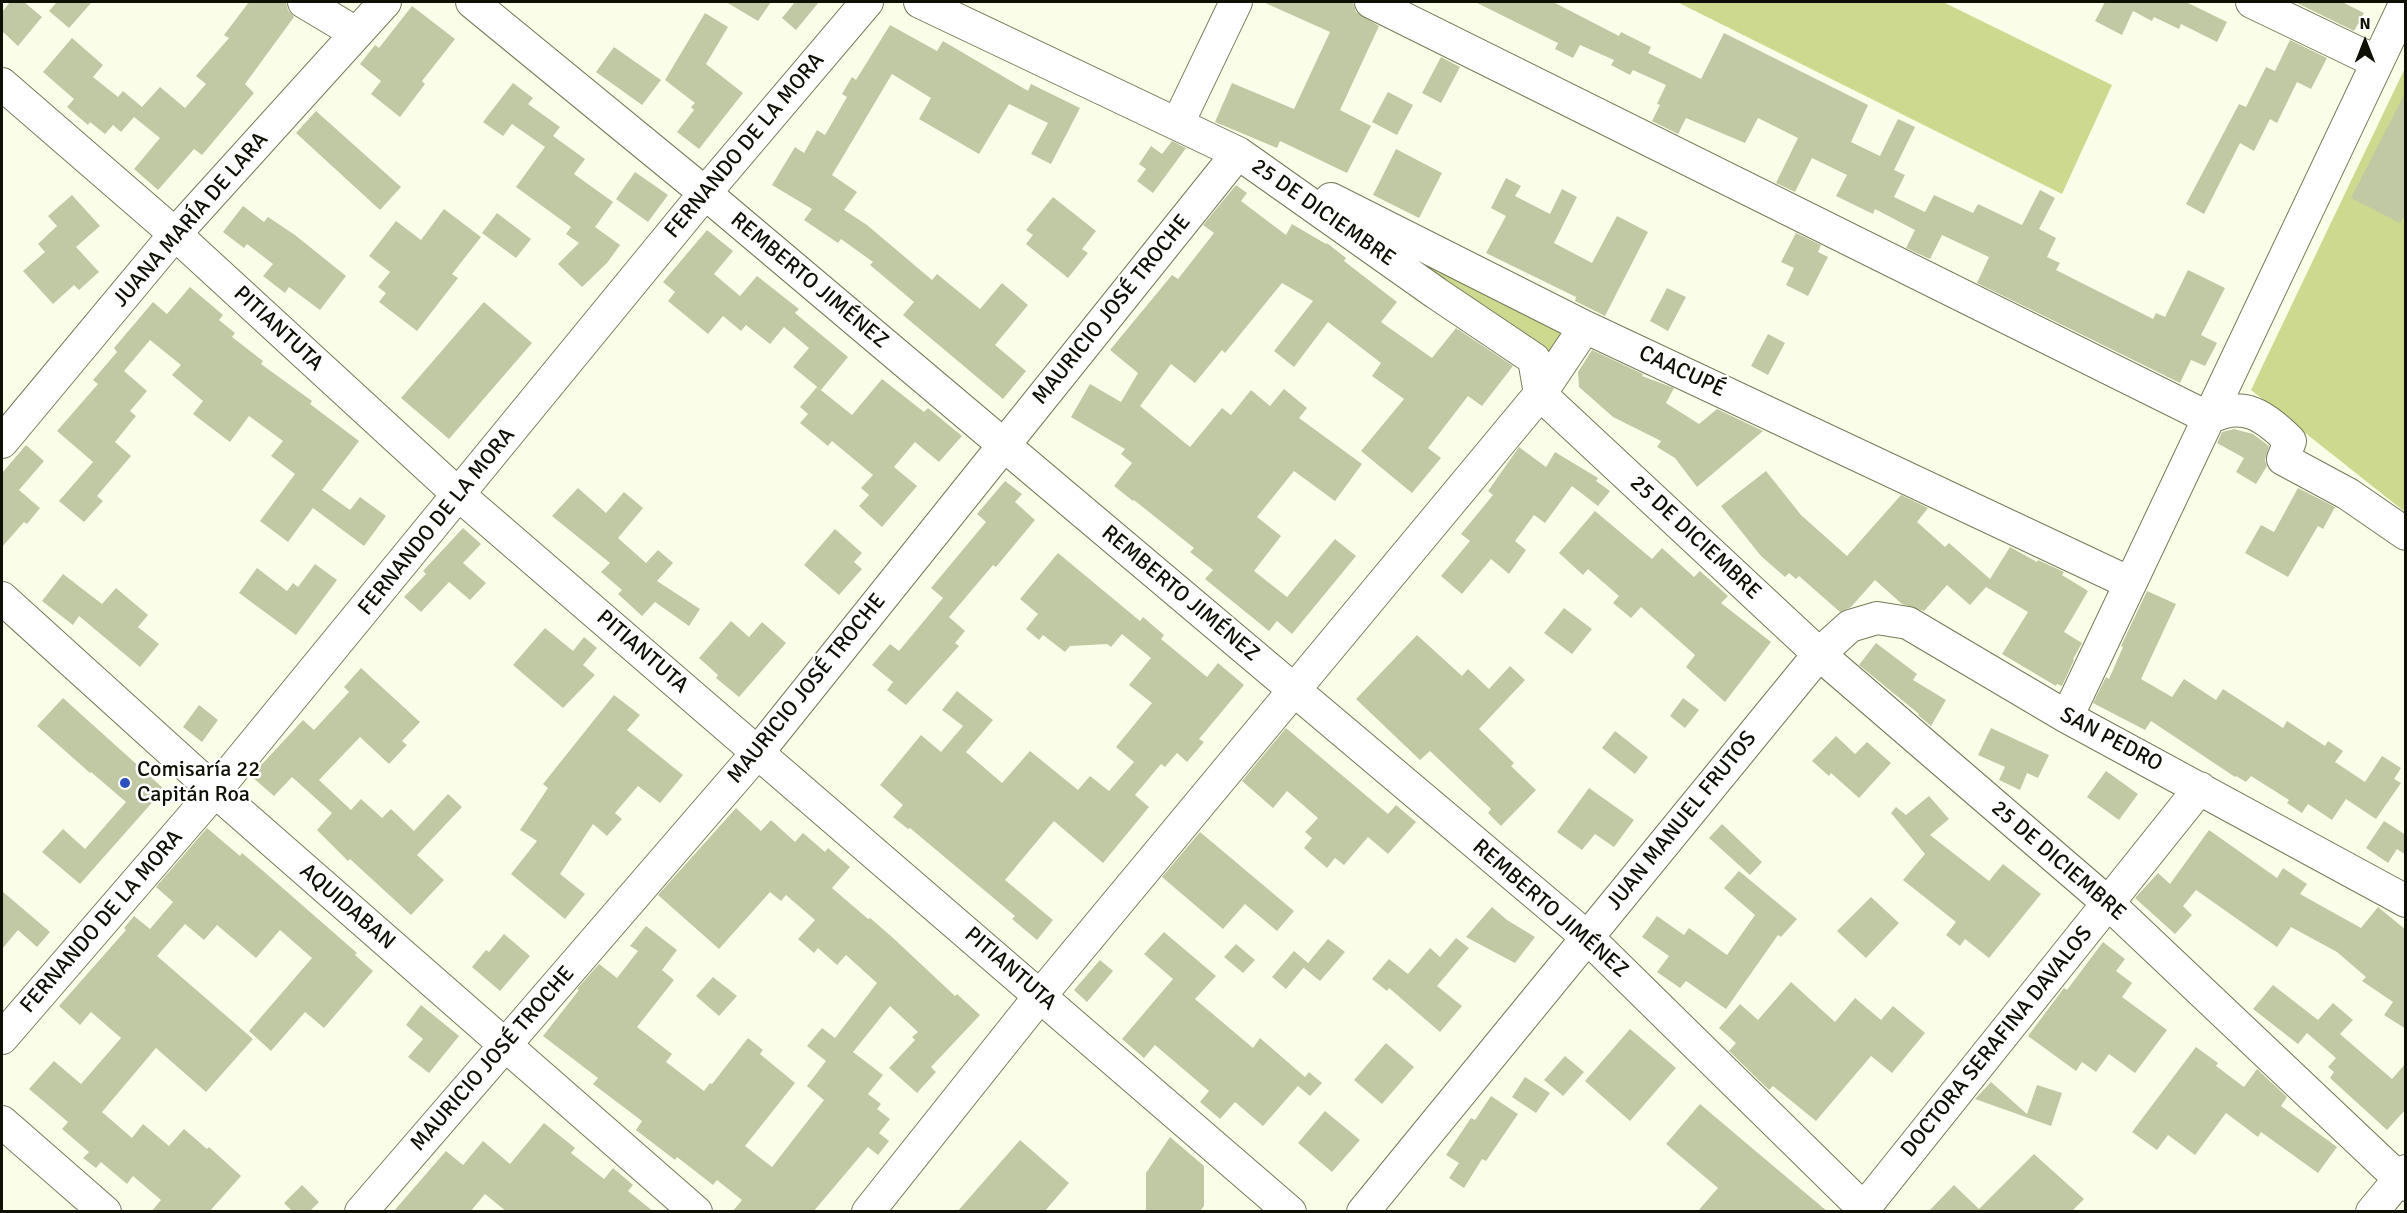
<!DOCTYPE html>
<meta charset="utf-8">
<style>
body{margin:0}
#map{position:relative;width:2407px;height:1213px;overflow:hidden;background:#fafee8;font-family:Signika,sans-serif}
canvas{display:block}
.frame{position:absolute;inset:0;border:3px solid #0e1004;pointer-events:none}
.north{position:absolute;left:2335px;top:12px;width:60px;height:60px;-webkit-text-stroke:4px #fff;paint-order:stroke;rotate:0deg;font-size:16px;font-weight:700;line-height:24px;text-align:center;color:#0e1004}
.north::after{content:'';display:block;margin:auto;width:21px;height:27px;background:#0e1004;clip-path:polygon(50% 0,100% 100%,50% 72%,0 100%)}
</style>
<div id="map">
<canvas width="2407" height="1213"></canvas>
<div class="frame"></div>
<div class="north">N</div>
</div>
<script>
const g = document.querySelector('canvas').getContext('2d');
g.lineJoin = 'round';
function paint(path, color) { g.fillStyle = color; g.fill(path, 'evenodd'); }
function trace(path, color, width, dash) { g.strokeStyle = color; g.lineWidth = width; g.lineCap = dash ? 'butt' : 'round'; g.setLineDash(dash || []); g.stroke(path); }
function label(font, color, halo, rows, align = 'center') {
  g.font = font + ' Signika,sans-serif'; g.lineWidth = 5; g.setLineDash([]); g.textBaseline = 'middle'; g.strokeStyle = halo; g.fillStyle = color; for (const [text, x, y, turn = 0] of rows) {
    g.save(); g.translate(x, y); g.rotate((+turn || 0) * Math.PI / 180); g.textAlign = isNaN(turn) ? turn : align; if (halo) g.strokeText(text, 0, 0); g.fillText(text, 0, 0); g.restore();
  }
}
paint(new Path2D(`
 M1677 2H1943L2112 85 2062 194Z
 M2405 68V512L2251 390Z
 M1340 217 1568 330 1552 354Z`), '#ced990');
paint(new Path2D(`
 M10 2H24L42 17 18 46 2 31V12Z
 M57 2H92L69 28 49 11Z
 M249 2H286L288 10 294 17 245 84 254 93 202 155 194 149 158 190 134 169 160 138 134 117 121 132 113 125 105 134 90 122 88 125 67 107 74 99 43 72 72 38 103 65 93 77 118 97 123 91 142 107 160 87 185 108 206 84 196 76 229 38 224 35Z
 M726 2H771L758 21Z
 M795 2H819L796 30 782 18Z
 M1263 2H1353L1356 12 1379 26 1340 110 1371 126 1347 173 1280 141 1277 148 1215 122 1232 83 1294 109 1330 32Z
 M1475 2H1553L1619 36 1621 32 1651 47 1648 53 1701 79 1724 33 1868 105 1851 142 1880 156 1898 119 1915 127 1894 170 1905 175 1894 197 1925 212 1934 195 1973 213 1978 204 2022 225 2040 190 2055 198 2039 229 2056 238 2047 257 2060 263 2056 270 2153 319 2156 313 2165 317 2188 270 2225 288 2201 335 2217 343 2205 366 2191 360 2180 383 1977 283 1989 257 1942 235 1930 259 1906 248 1915 230 1875 209 1873 214 1836 196 1847 175 1812 158 1795 192 1776 183 1798 138 1758 118 1745 143 1686 118 1678 134 1652 121 1660 105 1657 104 1666 85 1633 70 1630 75 1611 65 1614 60 1580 45 1573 58 1555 49 1558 43Z
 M2105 2H2186L2227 22 2217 42 2181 24 2179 29 2154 17 2152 21 2133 11 2122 35 2095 21Z
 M2295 2H2342L2364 13 2354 31Z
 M412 6 455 39 422 81 425 84 400 117 371 94 381 81 360 64 375 45 379 48Z
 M705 13 728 27 706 64 743 93 699 149 677 132 694 110 691 107 695 103 665 80Z
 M890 25 937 51 943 41 1028 91 1031 84 1080 108 1051 164 1031 154 1048 123 1009 104 979 154 919 119 931 98 892 74 832 175 857 192 844 210 867 225 932 280 937 274 980 309 1002 283 1028 305 995 345 1026 371 1003 399 903 315 914 302 870 265 873 262 841 239 838 243 804 220 812 209 772 185 795 147 804 153 817 130 825 135 847 97 842 94 852 77 856 80Z
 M2290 40 2327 58 2311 89 2297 82 2277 123 2270 119 2254 151 2240 143 2204 214 2186 204 2239 104 2246 107 2266 67 2275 71Z
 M614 47 661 80 642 105 596 72Z
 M1441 57 1460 67 1441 103 1422 93Z
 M513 83 533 98 528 104 560 127 553 136 585 159 574 174 613 202 595 227 620 245 607 263 582 287 558 264 579 243 566 234 571 227 516 187 545 147 512 124 503 136 483 122Z
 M2406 91V213L2400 223 2351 198Z
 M1388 92 1413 105 1397 135 1372 122Z
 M316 111 401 187 380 210 296 133Z
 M1172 141 1186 148 1153 193 1137 181 1146 169 1139 164 1151 146 1162 154Z
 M1396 149 1442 173 1419 218 1373 195Z
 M635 172 668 195 648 222 616 199Z
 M1506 178 1521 186 1515 196 1550 214 1562 189 1577 197 1554 243 1592 263 1617 216 1648 232 1605 316 1575 301 1576 297 1486 253 1506 216 1491 208Z
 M1236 185 1247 193 1241 201 1286 235 1292 224 1326 244 1327 243 1346 258 1344 261 1397 302 1381 322 1432 358 1456 328 1513 366 1482 406 1468 396 1428 448 1441 458 1412 493 1361 451 1404 399 1372 376 1381 363 1328 322 1294 367 1274 351 1313 301 1282 283 1225 353 1222 350 1195 383 1171 364 1140 406 1190 447 1222 408 1231 415 1251 390 1270 406 1284 389 1307 408 1299 418 1362 464 1335 501 1294 471 1257 517 1281 536 1254 571 1287 597 1335 539 1356 556 1292 634 1277 621 1269 631 1205 579 1213 570 1190 552 1194 548 1134 500 1133 501 1114 486 1132 463 1121 454 1125 449 1071 417 1090 384 1121 402 1138 373 1110 350 1172 275 1178 279 1214 233 1203 225Z
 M72 195 100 226 76 247 99 272 79 290 74 285 53 304 23 271 45 252 38 244 57 226 48 216Z
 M1053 197 1096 231 1082 249 1088 253 1068 278 1026 244 1033 235 1026 230Z
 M243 206 264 222 268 217 295 235 346 276 320 310 289 287 285 293 263 276 273 264 247 244 244 248 223 232Z
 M444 209 481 237 452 274 458 278 417 331 379 302 386 293 378 287 390 272 369 256 396 221 421 240Z
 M497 213 531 239 516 258 482 233Z
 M707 230 733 251 714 274 740 296 757 276 799 309 795 313 848 357 821 390 793 367 809 348 784 327 770 344 746 325 741 331 723 316 708 334 668 301 675 292 663 282Z
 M1796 233 1821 245 1818 252 1828 257 1808 296 1786 285 1794 268 1781 262Z
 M190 287 223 315 219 320 235 333 232 337 263 361 261 364 312 401 310 404 359 441 322 490 350 510 360 497 386 516 364 546 313 508 288 542 260 521 295 474 271 456 283 441 249 416 230 442 193 414 203 401 172 375 181 365 150 340 124 371 147 391 130 411 136 416 115 442 131 456 97 496 103 501 84 522 59 501 93 462 57 431 98 384 93 380 117 352 114 348 153 302 167 314Z
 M1667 288 1686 297 1668 331 1650 321Z
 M484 302 532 343 449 439 401 398Z
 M1768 334 1785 343 1768 375 1751 366Z
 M1592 350 1643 374 1642 376 1674 388 1666 403 1699 424 1717 409 1763 431 1697 487 1675 458 1657 447 1661 441 1613 417 1579 387 1578 372Z
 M882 379 924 412 928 408 962 436 939 462 915 442 894 467 917 486 882 527 859 506 869 495 861 488 873 475 832 441 828 446 800 423 808 414 800 407 817 387 852 415Z
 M2234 429 2253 434 2269 446 2265 460 2267 466 2256 484 2236 472 2244 458 2217 443 2222 432Z
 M26 445 44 461 19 490 40 508 27 524 24 522 2 547V473Z
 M1519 447 1546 467 1555 452 1598 478 1596 481 1610 491 1598 506 1572 486 1545 523 1534 515 1515 541 1526 550 1509 574 1491 559 1462 594 1441 576 1470 541 1461 534 1493 495 1488 491Z
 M1766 471 1801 515 1847 556 1901 495 1928 508 1917 522 1945 547 1949 543 1990 579 2010 547 2037 562 2038 560 2064 572 2062 575 2088 591 2064 632 2082 643 2073 659 2074 660 2062 686 2057 684 2056 686 2002 654 2028 612 1986 587 1970 605 1947 585 1924 611 1902 604 1875 580 1851 607 1840 612 1799 576 1796 579 1789 573 1785 577 1761 556 1721 506Z
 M1005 481 1022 494 1015 502 1035 520 996 567 993 565 949 617 965 631 955 643 959 646 906 705 887 690 893 682 872 665 890 644 899 651 943 598 931 588 986 522 977 514Z
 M578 488 606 513 624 492 643 508 618 538 646 563 658 550 673 563 657 581 700 609 689 626 655 602 642 616 618 594 622 590 601 572 610 563 552 516Z
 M2298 488 2335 507 2323 529 2318 526 2288 577 2245 553 2261 525 2274 532Z
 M1595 511 1652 559 1662 548 1694 577 1700 571 1728 596 1721 603 1771 642 1725 702 1686 667 1695 655 1641 607 1631 618 1613 603 1619 596 1588 569 1583 575 1559 553Z
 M463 528 481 544 463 563 486 583 470 600 449 582 421 612 404 597 426 574 423 571Z
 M835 529 862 553 854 562 862 569 839 595 804 565Z
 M1058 553 1140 621 1143 617 1164 635 1161 639 1207 677 1218 663 1244 685 1199 739 1204 742 1187 762 1177 753 1165 767 1161 764 1135 795 1149 807 1103 863 1054 821 1019 863 1005 880 1053 920 1037 940 1012 919 1015 916 910 828 908 829 893 817 903 805 880 785 921 735 941 752 963 726 942 710 957 691 993 720 966 752 1002 783 1030 751 1078 790 1090 776 1109 791 1134 762 1116 747 1152 703 1129 685 1151 658 1122 634 1111 647 1107 644 1070 646 1065 652 1043 635 1039 640 1026 629 1038 614 1020 599Z
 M315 564 337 580 296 635 239 593 257 568 287 591 293 583 298 587Z
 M63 574 102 604 116 588 148 615 138 627 159 644 140 667 79 616 73 625 42 601Z
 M2147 591 2176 604 2141 679 2172 697 2184 679 2216 700 2223 689 2283 728 2287 721 2325 746 2328 741 2343 751 2335 762 2365 782 2382 756 2401 768 2394 779 2401 783 2376 819 2346 799 2332 820 2308 804 2302 813 2287 803 2289 800 2251 776 2246 782 2236 776 2235 777 2151 721 2145 730 2093 703 2106 677 2109 679 2123 647 2121 646Z
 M1564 608 1592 629 1572 654 1544 633Z
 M731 621 749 637 762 622 786 643 739 697 716 678 718 675 699 658Z
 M545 628 573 651 584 637 597 648 583 665 595 675 563 708 513 665Z
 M1417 635 1462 676 1468 669 1489 689 1510 666 1525 680 1479 729 1514 763 1511 766 1536 790 1501 826 1488 813 1491 809 1430 751 1420 760 1356 699Z
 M1876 643 1917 674 1913 680 1946 700 1931 726 1918 715 1919 714 1859 665Z
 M361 668 420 722 402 741 407 745 389 764 360 737 319 780 351 810 361 799 382 818 391 809 414 831 448 794 462 807 417 855 444 880 411 915 350 859 348 861 317 830 332 813 292 777 274 796 251 776 303 720 314 730 349 692 344 687Z
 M614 695 640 715 627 730 683 775 660 803 638 786 615 813 622 819 607 836 593 824 560 874 585 894 565 919 511 874 537 841 520 830 548 788 543 784Z
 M63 698 164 789 80 884 42 852 63 829 85 849 126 802 91 772 90 773 37 726Z
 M1683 698 1699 710 1685 728 1670 716Z
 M199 705 218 720 202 742 183 727Z
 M1286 728 1388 814 1396 805 1416 822 1388 854 1368 837 1344 865 1335 858 1327 868 1304 848 1312 838 1305 832 1318 818 1287 791 1273 808 1242 781Z
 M1991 728 2049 755 2038 778 2027 773 2020 790 1999 780 2005 767 1978 755Z
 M1615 731 1648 757 1635 774 1602 748Z
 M1836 736 1855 754 1867 742 1891 763 1859 798 1831 773 1829 776 1812 761Z
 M2106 771 2138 794 2119 820 2087 797Z
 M1589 788 1634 820 1614 847 1595 834 1582 850 1557 832Z
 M1929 796 1949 819 1930 835 1989 881 2003 864 2041 894 1989 958 1965 939 1960 946 1946 935 1956 922 1903 880 1925 854 1891 813 1896 807 1906 815Z
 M736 808 761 831 771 820 795 842 803 833 825 852 828 848 850 867 832 888 868 919 870 918 892 937 955 996 957 994 980 1015 931 1067 936 1072 917 1093 889 1068 915 1040 912 1037 918 1032 890 1006 853 1052 883 1075 868 1094 881 1104 877 1109 890 1119 879 1133 889 1141 878 1155 868 1147 813 1212H732L742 1200 717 1180 713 1185 677 1157 675 1160 636 1130 642 1121 593 1084 598 1078 543 1036 579 990 577 989 599 964 617 978 638 951 630 946 646 926 677 950 662 970 674 980 637 1027 672 1054 666 1062 704 1091 710 1083 712 1084 748 1038 763 1050 760 1054 795 1083 745 1146 772 1167 824 1100 807 1086 826 1061 807 1046 822 1028 835 1038 877 983 846 955 837 965 818 948 814 953 798 939 815 920 786 895 781 901 770 892 719 949 658 895Z
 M2384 821 2406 835V855L2397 849 2388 863 2366 848Z
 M1722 824 1762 862 1750 875 1709 838Z
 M207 828 240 856 242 853 262 870 357 953 355 955 373 971 324 1028 305 1012 271 1051 249 1031 312 958 280 930 256 958 217 925 204 940 185 924 157 956 253 1039 206 1092 156 1048 102 1112 132 1138 143 1124 169 1146 184 1129 207 1149 209 1147 241 1176 209 1212H151L161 1200 133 1176 127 1184 101 1162 96 1168 83 1158 89 1152 62 1129 68 1122 29 1089 54 1061 81 1084 121 1038 91 1012 80 1025 59 1006 126 930 124 928 134 916 150 929 173 902 156 887Z
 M2209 830 2277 878 2283 868 2307 884 2300 894 2361 928 2378 907 2406 930V1029L2384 1015 2393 1002 2362 981 2366 977 2337 952 2291 927 2277 947 2196 890 2183 906 2192 915 2175 934 2135 898 2158 873 2170 884Z
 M1200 832 1294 911 1277 931 1245 904 1223 929 1162 877Z
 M1739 871 1797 919 1781 937 1778 935 1726 1009 1686 981 1680 988 1657 972 1669 956 1642 937 1657 916 1684 935 1689 928 1727 955 1755 915 1724 888Z
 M2 891 50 932 37 947 18 930 2 949Z
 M1871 897 1899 923 1866 958 1837 931Z
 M1492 907 1507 920 1535 937 1515 963 1466 937Z
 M1164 932 1216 976 1195 999 1253 1048 1260 1038 1305 1077 1309 1072 1322 1083 1310 1096 1298 1086 1263 1126 1235 1102 1220 1119 1200 1102 1209 1091 1155 1045 1144 1058 1122 1039 1173 979 1144 954Z
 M504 934 530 956 500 991 472 967 486 950 489 952Z
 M1456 938 1469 948 1437 986 1462 1006 1440 1032 1389 988 1387 991 1372 979 1389 959 1408 974 1430 948 1440 957Z
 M1328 939 1345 952 1320 981 1304 968 1305 966 1286 989 1272 977 1294 951 1308 963Z
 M2103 942 2125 959 2116 971 2132 983 2122 997 2167 1030 2135 1073 2109 1054 2096 1072 2082 1062 2076 1071 2028 1036 2064 988 2067 990Z
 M1236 944 1255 960 1243 973 1224 957Z
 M1100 960 1113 971 1087 1002 1074 990Z
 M713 977 737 996 719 1016 696 996Z
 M1791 982 1835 1022 1855 998 1881 1020 1893 1006 1925 1033 1892 1073 1871 1056 1816 1121 1773 1086 1769 1090 1729 1051 1736 1043 1719 1028 1740 1004 1758 1020Z
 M2273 985 2318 1020 2333 1003 2353 1020 2340 1034 2392 1079 2406 1063V1109L2387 1130 2330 1078 2334 1072 2328 1067 2336 1058 2307 1033 2298 1044 2253 1009Z
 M421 1005 459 1036 429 1073 408 1057 423 1039 406 1025Z
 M1630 1029 1676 1068 1630 1121 1585 1081Z
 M1386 1043 1414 1067 1382 1104 1354 1080Z
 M2196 1047 2218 1063 2216 1066 2244 1087 2257 1069 2287 1097 2281 1106 2337 1147 2318 1173 2261 1132 2258 1137 2226 1113 2195 1155 2168 1135 2157 1150 2132 1132Z
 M1565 1056 1584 1072 1563 1096 1544 1080Z
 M1525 1077 1550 1093 1536 1113 1512 1097Z
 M1991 1082 2027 1114 2037 1085 2062 1093 2051 1126 1975 1099Z
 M1491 1096 1518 1114 1486 1161 1482 1159 1464 1188 1449 1178 1459 1163 1446 1155 1471 1118 1475 1120Z
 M1700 1104 1746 1143 1828 1212H1697L1718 1188 1666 1144Z
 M1325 1111 1360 1140 1332 1172 1298 1143Z
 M544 1123 575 1148 571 1153 604 1179 613 1168 633 1185 628 1191 654 1212H507L485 1194 470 1212H393L446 1151 463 1165 483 1141 510 1164Z
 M1170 1137 1204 1166V1206L1199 1212H1146V1173Z
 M1020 1140 1069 1183 1044 1212H957Z
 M2034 1154 2084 1199 2071 1212H1928L1954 1185 1979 1209Z
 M302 1185 319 1202 309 1212H293L284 1203Z`), '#c1c8a4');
const minor = new Path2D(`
 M304 2 356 33
 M472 2 705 193 1587 937 1867 1212
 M920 2 1238 153 1436 293 1534 359 1540 394 1819 654 2108 903 2406 1185
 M1371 2 2209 418C2243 400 2265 416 2290 441L2283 459 2348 494 2406 534
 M2252 2 2377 62
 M2 84 175 234 459 495 1290 1212
 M1178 123 1236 2
 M1331 199 1585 327 2130 583
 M2 442 175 234 385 2
 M2 598 215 791 696 1212
 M2067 717 2406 2
 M2 1038 215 791 705 193 867 2
 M2 1122 105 1212
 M361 1212 758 752 1238 153
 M868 1212 1040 996 1540 394 1585 327
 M1363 1212 1819 654 1850 626 1877 618 1908 623 2067 717 2406 901
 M1861 1212 2200 788
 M2372 1212 2406 1171`);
trace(minor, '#757b5a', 34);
trace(minor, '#fff', 32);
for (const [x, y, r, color] of [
 [125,783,6,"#2c50c0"]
]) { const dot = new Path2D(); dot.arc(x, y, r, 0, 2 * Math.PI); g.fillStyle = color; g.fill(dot); trace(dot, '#fff', 2); }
label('22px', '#0e1004', '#fff', [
 ["FERNANDO DE LA MORA",745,146,-50],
 ["25 DE DICIEMBRE",1323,213,35],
 ["JUANA MARÍA DE LARA",191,220,-49],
 ["REMBERTO JIMÉNEZ",809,281,40],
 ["MAURICIO JOSÉ TROCHE",1112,310,-51],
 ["PITIANTUTA",278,329,43],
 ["CAACUPÉ",1682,372,25],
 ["FERNANDO DE LA MORA",437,522,-51],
 ["25 DE DICIEMBRE",1695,538,43],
 ["REMBERTO JIMÉNEZ",1180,594,40],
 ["PITIANTUTA",642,652,41],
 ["MAURICIO JOSÉ TROCHE",807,689,-51],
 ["SAN PEDRO",2111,740,28],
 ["JUAN MANUEL FRUTOS",1682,821,-51],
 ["25 DE DICIEMBRE",2058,861,41],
 ["AQUIDABAN",347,907,41],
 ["REMBERTO JIMÉNEZ",1550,909,41],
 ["FERNANDO DE LA MORA",102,922,-49],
 ["PITIANTUTA",1010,969,41],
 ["DOCTORA SERAFINA DAVALOS",1997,1042,-51],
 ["MAURICIO JOSÉ TROCHE",493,1059,-49]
]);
label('22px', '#0e1004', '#fff', [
 ["Comisaría 22",137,770],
 ["Capitán Roa",137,795]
], 'left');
</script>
